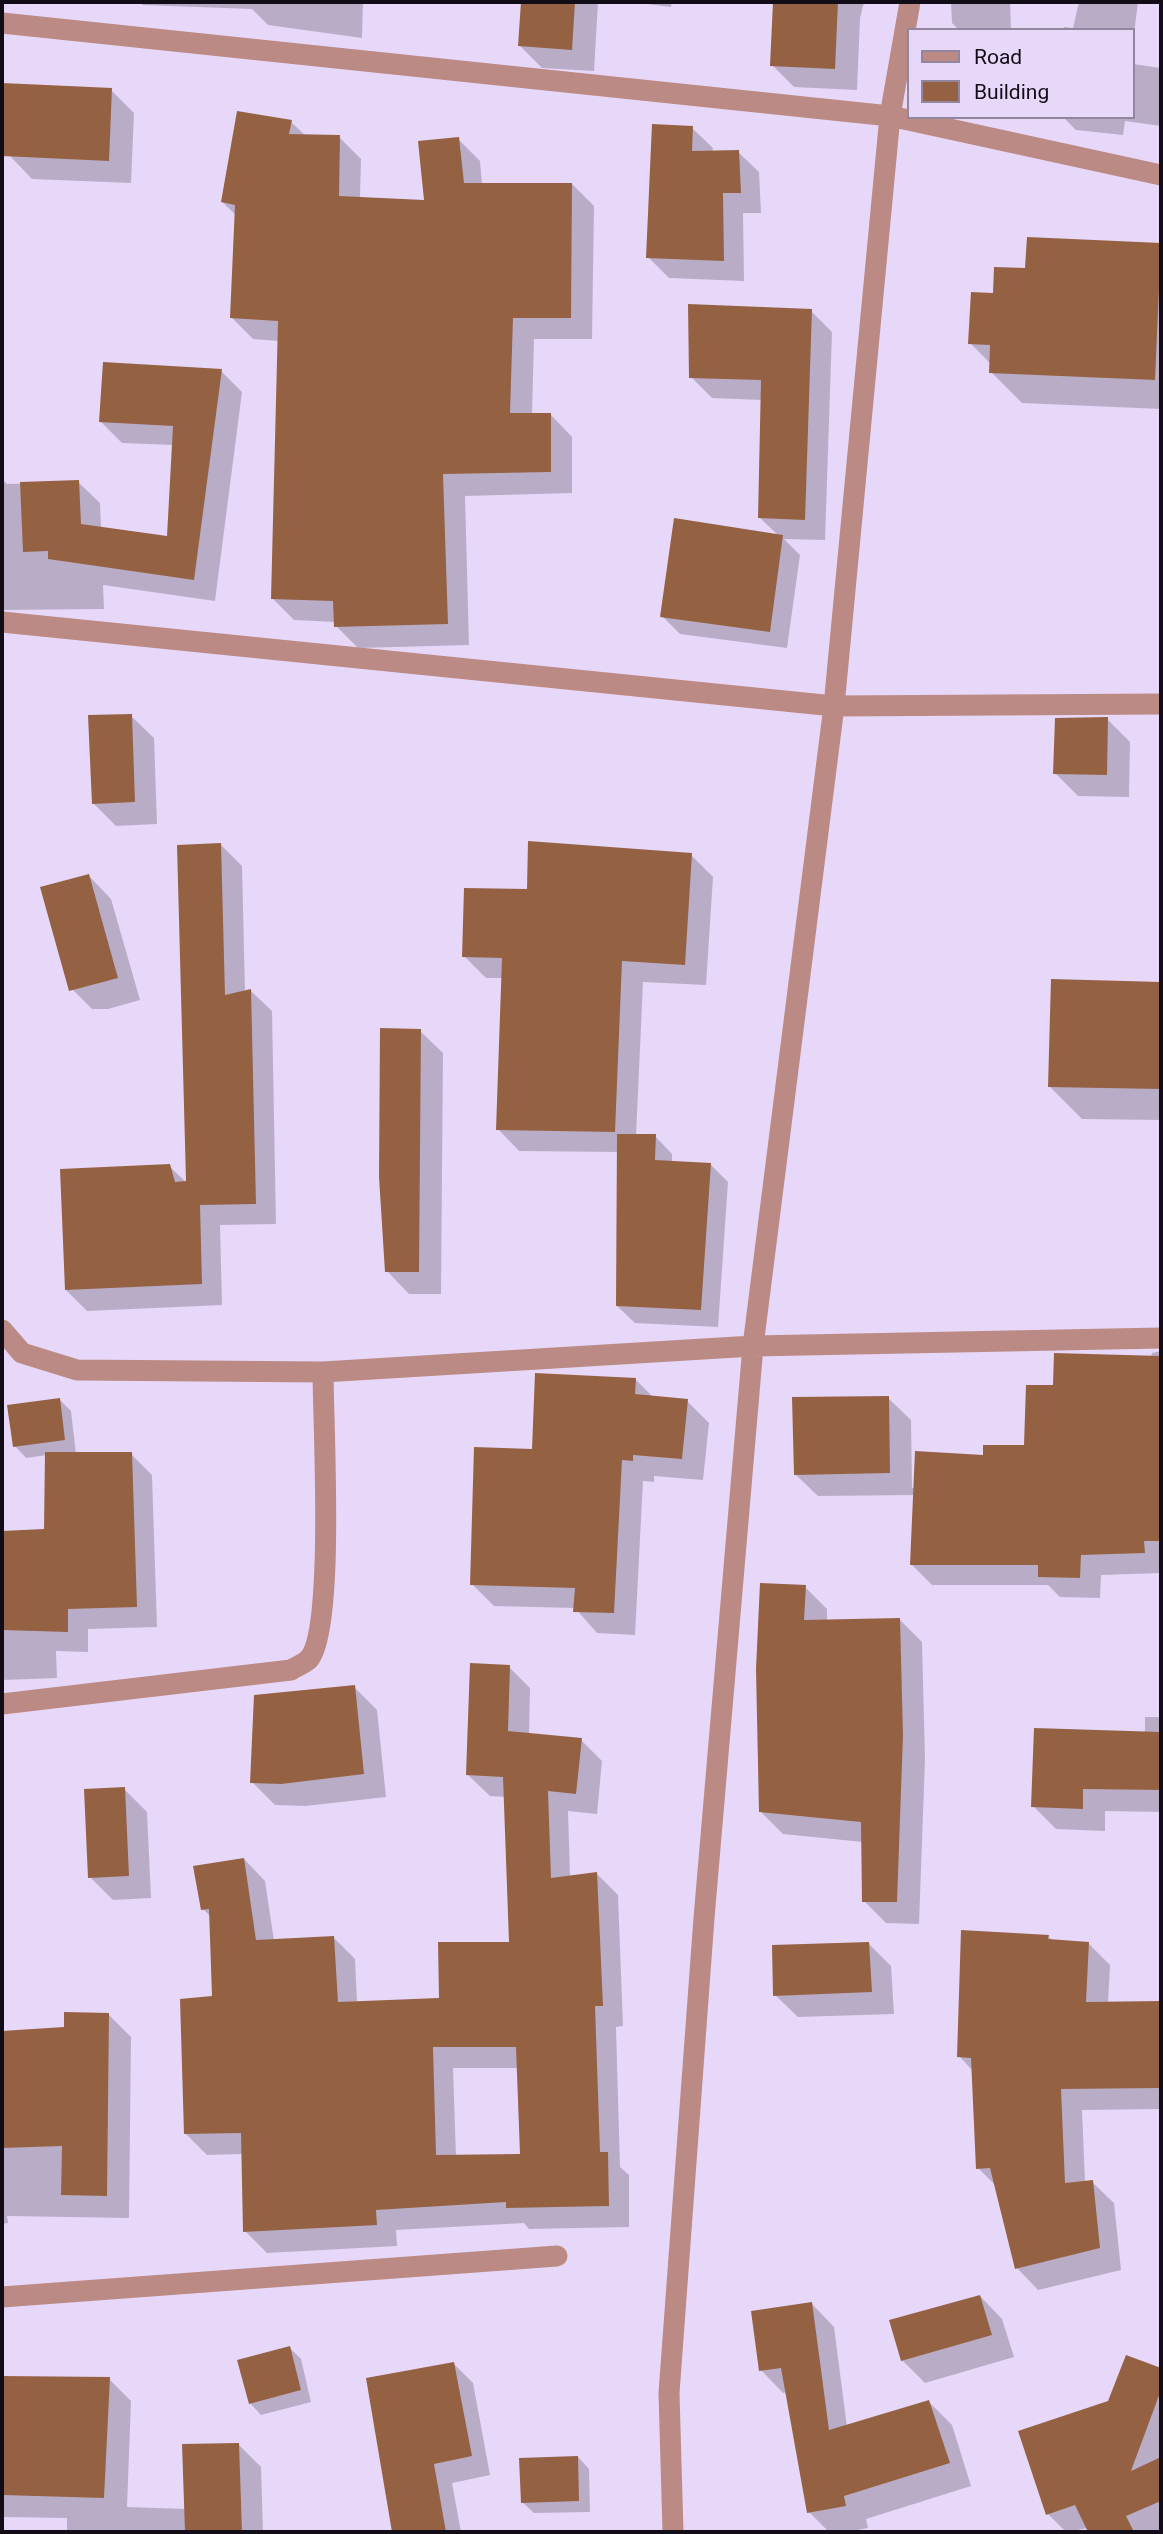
<!DOCTYPE html>
<style>
body{margin:0}
#map{position:relative;width:1163px;height:2534px;overflow:hidden;background:#e7d8f9;font-family:Roboto,sans-serif}
canvas{display:block}
.frame{position:absolute;inset:0;border:4px solid #110c16;pointer-events:none}
.legend{position:absolute;left:907px;top:28px;width:228px;height:91px;box-sizing:border-box;background:#e7d8f9;border:2px solid #91869e;margin:0;padding:9px 12px;list-style:none;font-size:21px;color:#110c16}
.legend li{display:flex;align-items:center;gap:14px;height:35px}
.legend b{width:35px;border:2px solid #91869e}
</style>
<div id="map">
<canvas width="1163" height="2534"></canvas>
<div class="frame"></div>
<ul class="legend">
<li><b style="height:9px;background:#bc8a84"></b>Road</li>
<li><b style="height:19px;background:#956143"></b>Building</li>
</ul>
</div>
<script>
const g = document.querySelector('canvas').getContext('2d');
g.lineJoin = 'round';
function paint(path, color) { g.fillStyle = color; g.fill(path, 'evenodd'); }
function trace(path, color, width, dash) { g.strokeStyle = color; g.lineWidth = width; g.lineCap = dash ? 'butt' : 'round'; g.setLineDash(dash || []); g.stroke(path); }
paint(new Path2D(`
 M139 2H363L362 38 268 25 252 9 143 5Z
 M522 2H598L594 71 542 68 520 46Z
 M631 2H672L671 7Z
 M756 2H864L860 18 857 90 794 87 772 65 774 4Z
 M951 2H1010L1011 30H959L952 23Z
 M1079 2H1138L1133 42V30H1064V27L1073 28Z
 M1133 64 1161 68V126L1125 121 1123 135 1076 130 1063 117H1133Z
 M111 90 134 113 131 183 32 179 10 156Z
 M291 122 306 136 339 137 361 159 360 198 426 202 458 139 480 161 482 184H572L594 206 592 339H534L532 415H551L572 437V493L465 496 469 645 358 648 336 626V622L294 620 272 598 279 341 253 339 231 317 236 215 222 202Z
 M692 128 713 148 712 153 738 152 759 172 761 213H743L744 281 669 278 648 257Z
 M1160 244 1161 409 1022 403 991 372V364L970 343 994 295Z
 M811 311 832 332 825 540 784 539 800 555 787 648 680 634 662 616 779 536 760 518 762 400 712 398 691 377Z
 M221 371 242 392 215 601 103 585 104 609 2 610V479L7 484 78 482 100 503 101 528 169 538 174 445 122 443 101 422Z
 M131 716 154 738 157 824 116 826 93 803Z
 M1107 719 1130 742 1129 797 1078 796 1055 773Z
 M221 845 242 866 245 992 251 991 272 1011 276 1224 220 1225 222 1305 87 1311 66 1290 169 1166 188 1184Z
 M691 855 713 877 706 985 643 982 636 1136H655L672 1154V1163L710 1164 728 1182 718 1327 635 1323 617 1306 618 1152 519 1151 498 1129 503 978H486L464 956 529 891Z
 M89 876 111 899 140 1000 108 1009H92L69 986Z
 M1052 980 1161 983V1120L1082 1119 1050 1087Z
 M420 1031 443 1053 441 1294H409L387 1271Z
 M1161 1351V1573L1101 1575 1100 1598 1060 1597 1048 1585H932L912 1565 915 1495 818 1496 795 1474 888 1398 911 1420 912 1488H915L984 1457 1026 1447 1055 1387 1151 1357 1152 1353Z
 M635 1379 654 1398 687 1401 709 1423 703 1480 654 1476V1482L643 1481 635 1635 597 1633 575 1608 494 1606 472 1584 534 1450Z
 M60 1400 71 1411 76 1454H131L152 1475 157 1627 88 1629V1652L56 1651 57 1678 2 1680V1532L46 1531 47 1455 26 1458 15 1446Z
 M805 1587 827 1609V1621L899 1619 922 1642 925 1759 919 1924 886 1923 864 1901 863 1842 783 1834 760 1811Z
 M509 1667 530 1688 529 1735 581 1740 602 1761 597 1814 568 1811 570 1877 597 1874 618 1895 623 2026 616 2027 620 2167 629 2175V2227L529 2229 524 2223 396 2230 397 2246 267 2253 245 2231 243 2154 207 2155 186 2134 213 1997 211 1917 203 1909 244 1859 265 1881 274 1941 334 1938 355 1959 357 2003 441 2000 510 1944 506 1797 490 1796 468 1775ZM453 2068H519L522 2155 456 2157Z
 M354 1687 377 1710 386 1797 305 1806 275 1805 252 1782Z
 M1145 1717H1161V1812L1105 1811V1831L1056 1829 1033 1806 1145 1734Z
 M124 1789 147 1812 151 1898 113 1900 90 1877Z
 M1048 1936 1053 1941 1088 1943 1110 1965 1108 2004 1161 2003V2109L1082 2110 1085 2182H1092L1114 2203 1121 2270 1038 2290 1017 2268 996 2186 978 2168 973 2071 959 2056Z
 M868 1943 891 1966 894 2014 798 2017 775 1995Z
 M108 2014 131 2037 129 2218 7 2216 8 2223 2 2224V2033L65 2029Z
 M980 2296 1002 2319 1014 2357 925 2383 902 2360Z
 M812 2304 834 2327 847 2427 929 2402 952 2425 971 2486 866 2519 868 2528 846 2532H829L809 2512 787 2392 783 2393 761 2370Z
 M290 2348 301 2359 311 2402 261 2415 250 2403Z
 M1127 2358 1161 2370V2530L1090 2532 1088 2528 1066 2532 1048 2514 1110 2403Z
 M454 2364 473 2383 490 2475 452 2483 461 2532H394L368 2380Z
 M2 2377 109 2379 131 2401 127 2507 186 2509 239 2445 261 2467 263 2532H67V2518L2 2517Z
 M578 2457 589 2469 590 2512 534 2513 522 2502Z`), '#0003');
paint(new Path2D(`
 M521 2H575L572 50 518 46Z
 M773 2H838L835 69 770 66Z
 M2 83 112 88 109 161 2 156Z
 M237 111 292 120 289 134 340 135 339 196 424 200 418 141 459 137 464 183H572L571 318H513L510 413H551V472L443 474 448 624 334 627 333 601 271 599 278 321 230 318 235 205 221 202Z
 M652 124 693 126 692 151 739 150 741 193H723L724 261 646 258Z
 M1027 237 1161 243 1155 380 989 373 990 345 968 344 971 292 993 293 994 267 1025 268Z
 M688 304 812 309 805 520 758 518 761 380 689 378Z
 M103 362 222 369 194 580 48 559V551L23 552 20 482 79 480 81 524 167 536 173 426 99 422Z
 M674 518 783 535 770 632 660 617Z
 M132 714 135 802 92 804 88 715Z
 M1108 717 1107 775 1053 774 1055 718Z
 M528 841 692 853 685 965 622 961 615 1132 496 1130 502 958 462 957 464 888 527 889Z
 M221 843 225 995 251 989 256 1204 200 1205 202 1284 65 1290 60 1169 170 1164 175 1182 186 1181 177 845Z
 M89 874 118 978 69 991 40 887Z
 M1051 979 1161 982V1089L1048 1087Z
 M380 1028 421 1029 419 1272H385L379 1177Z
 M617 1134H656L655 1160 711 1163 701 1310 616 1306Z
 M1054 1353 1161 1356V1541H1144L1145 1553 1081 1555 1080 1578 1038 1577V1565H910L915 1451 983 1455V1445H1024L1026 1385H1053Z
 M535 1373 636 1378 635 1394 688 1399 682 1459 633 1455V1461L622 1460 614 1613 573 1612 575 1588 470 1585 474 1447 532 1449Z
 M889 1396 890 1473 794 1475 792 1397Z
 M60 1398 65 1440 13 1447 7 1405Z
 M45 1452H132L137 1607 68 1609V1632L2 1630V1531L44 1529Z
 M760 1583 806 1585 804 1620 900 1618 903 1735 897 1902H862L861 1822 759 1812 756 1669Z
 M470 1663 510 1665 508 1731 582 1738 576 1794 548 1791 551 1878 597 1872 603 2006H595L600 2152H608L609 2206 506 2208V2202L376 2210 377 2225 243 2232 241 2133 184 2134 180 1999 212 1996 209 1909 201 1910 193 1866 244 1858 256 1940 334 1936 338 2002 439 1998 438 1942H509L503 1777 466 1775ZM433 2047H516L520 2154 436 2155Z
 M355 1685 364 1774 281 1784 250 1783 254 1695Z
 M1034 1728 1161 1732V1790L1083 1789V1809L1031 1807Z
 M125 1787 129 1876 88 1878 84 1789Z
 M961 1930 1049 1935 1048 1939 1089 1942 1086 2002 1161 2001V2088L1061 2089 1065 2183 1093 2180 1100 2248 1015 2269 990 2168 976 2169 971 2058 957 2057Z
 M869 1942 872 1992 773 1996 772 1945Z
 M64 2012 109 2013 107 2196 61 2195 62 2146 2 2148V2031L64 2027Z
 M980 2295 992 2335 901 2361 889 2320Z
 M812 2302 829 2430 929 2400 950 2463 844 2496 846 2506 807 2513 781 2368 759 2371 751 2311Z
 M290 2346 301 2390 249 2404 237 2360Z
 M1126 2355 1161 2368V2390L1131 2471 1161 2457V2501L1126 2516 1134 2532H1088L1075 2505 1046 2515 1018 2431 1108 2401Z
 M454 2362 472 2456 434 2464 446 2532H392L366 2378Z
 M2 2376 110 2377 104 2498 2 2495Z
 M239 2443 242 2532H185L182 2444Z
 M578 2456 579 2501 521 2503 519 2458Z`), '#956143');
trace(new Path2D(`
 M2 23 890 116 1161 175
 M2 622 834 706 1161 704
 M2 1330 22 1353 77 1370 323 1372 753 1346 1161 1338
 M2 1704 291 1670C296 1667 305 1663 309 1659 335 1629 323 1421 323 1372
 M2 2297 557 2256
 M673 2532 669 2393 704 1918 753 1346 834 706 890 116 910 2`), '#bc8a84', 21);
</script>
